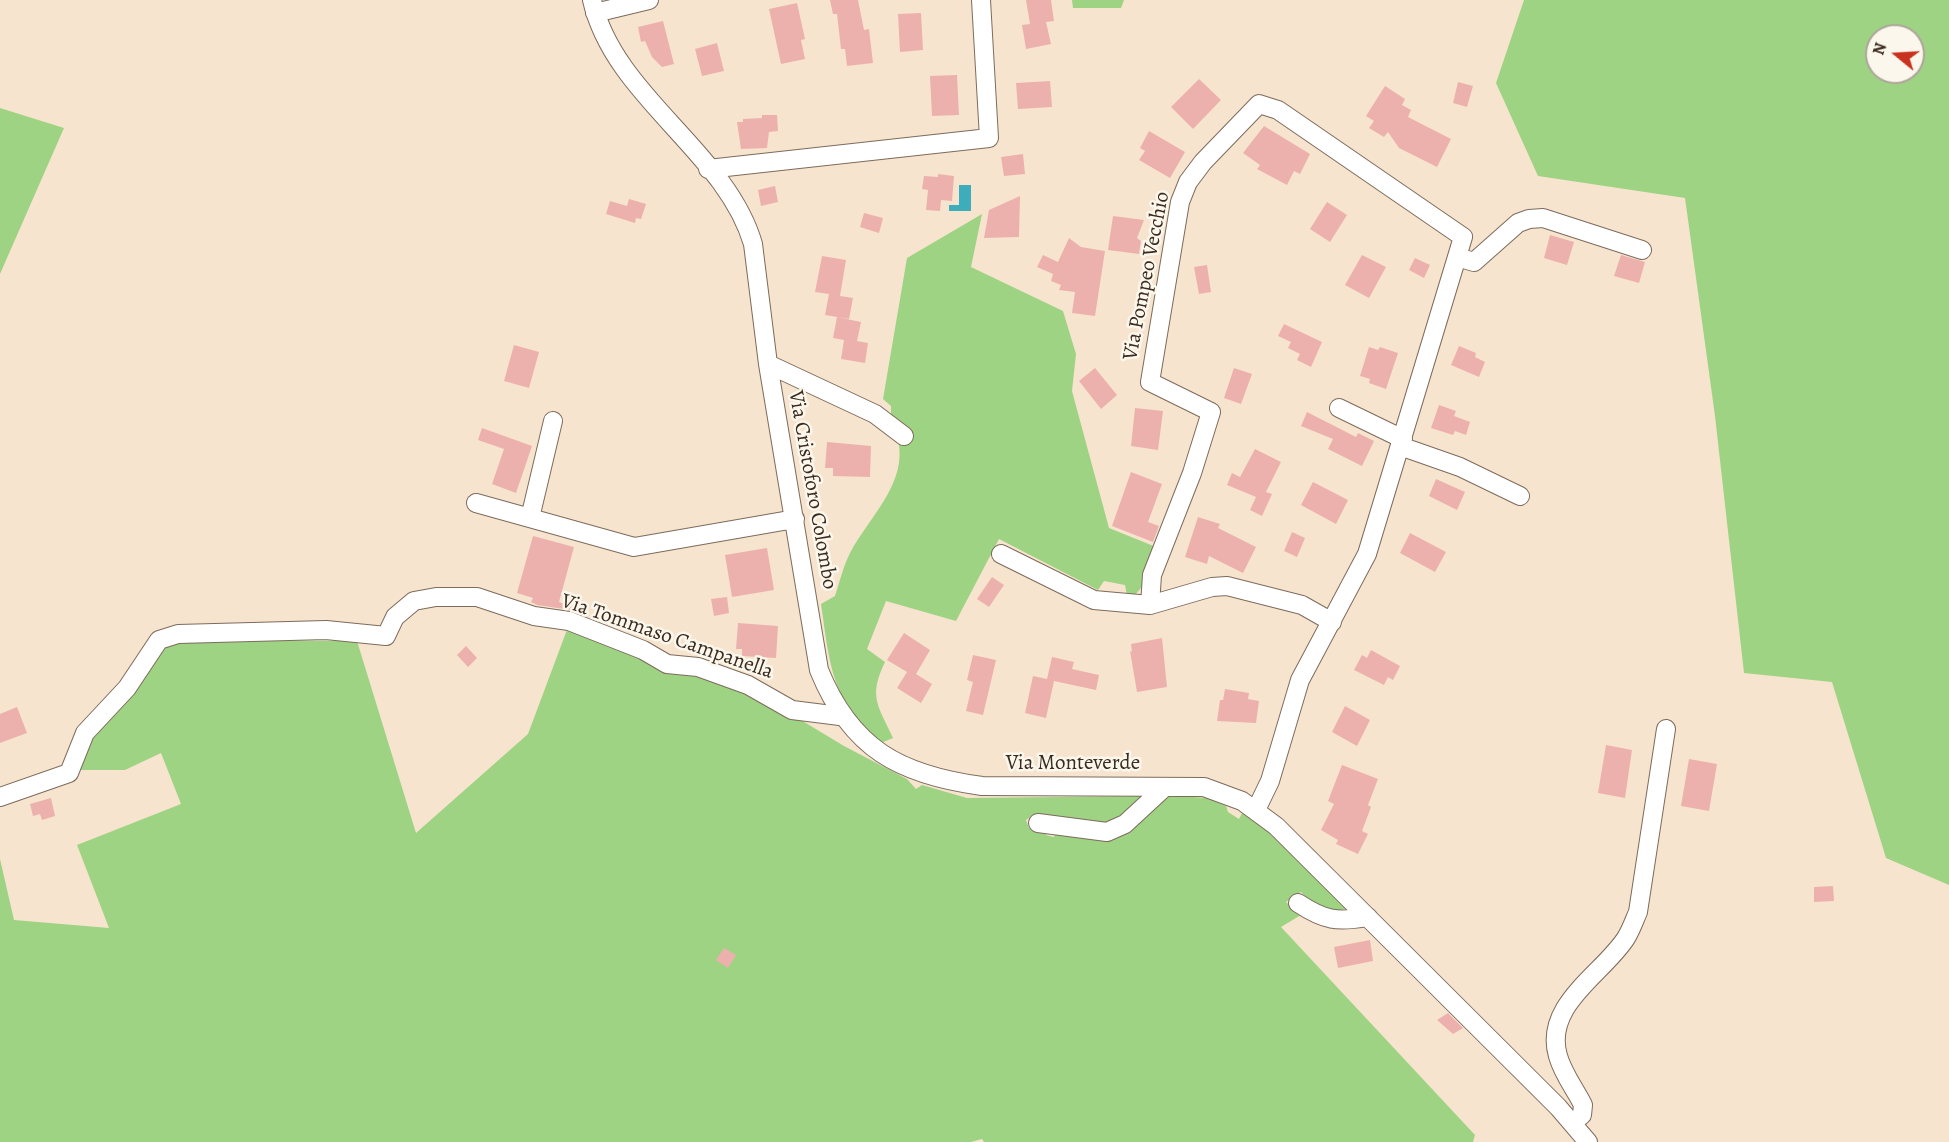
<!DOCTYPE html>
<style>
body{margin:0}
#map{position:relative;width:1949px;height:1142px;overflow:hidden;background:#f7e4ce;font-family:Alegreya,serif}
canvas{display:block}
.north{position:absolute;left:1865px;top:24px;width:60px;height:60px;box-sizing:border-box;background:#fbf7ec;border:2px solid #aea59a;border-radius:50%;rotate:288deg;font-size:16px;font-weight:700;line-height:24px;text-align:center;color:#3b2a1e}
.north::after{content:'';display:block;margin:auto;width:21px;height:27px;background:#c8321e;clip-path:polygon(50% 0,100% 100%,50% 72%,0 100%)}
</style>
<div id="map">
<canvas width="1949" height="1142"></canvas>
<div class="north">N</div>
</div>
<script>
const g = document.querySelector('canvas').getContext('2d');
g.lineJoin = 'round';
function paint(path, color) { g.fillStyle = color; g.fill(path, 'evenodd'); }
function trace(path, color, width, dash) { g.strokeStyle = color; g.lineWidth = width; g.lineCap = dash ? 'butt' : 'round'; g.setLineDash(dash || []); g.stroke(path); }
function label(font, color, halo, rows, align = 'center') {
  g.font = font + ' Alegreya,serif'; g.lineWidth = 5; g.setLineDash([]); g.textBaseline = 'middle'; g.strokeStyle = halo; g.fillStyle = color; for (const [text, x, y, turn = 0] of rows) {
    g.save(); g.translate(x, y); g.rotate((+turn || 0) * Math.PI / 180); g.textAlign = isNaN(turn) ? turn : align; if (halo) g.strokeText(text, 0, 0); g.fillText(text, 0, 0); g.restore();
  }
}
paint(new Path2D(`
 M1072 0H1124L1121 8H1073Z
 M1524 0H1949V885L1886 858 1832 682 1744 673 1715 416 1685 198 1538 176 1496 83ZM1877 36H1913V72H1877Z
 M0 108 64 128 0 274Z
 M982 214 971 267 1063 311 1076 354 1072 391 1109 528 1156 547 1141 588 1135 595 1127 596 1125 585 1104 581 1098 590 999 539 956 621 886 601 867 649 885 662C868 697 878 705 893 738L881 743C831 701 830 665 821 604L835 596C840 581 843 567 850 553 869 517 908 483 898 440H913L911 431 891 420V406L883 399 907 258Z
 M568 627 638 656 656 668 695 672 771 702 844 746 907 779 916 789 922 785 967 798 1148 796 1122 819 1102 825 1033 815 1026 820 1029 828 1047 829 1046 835 1054 837 1056 832 1121 834 1139 824 1169 795 1207 798 1226 806 1228 812 1239 819 1242 813 1263 827 1349 908C1327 914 1316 908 1301 892L1286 902 1301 915 1281 927 1475 1135 1473 1142H984L982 1139 971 1142H0V859L14 920 109 928 77 845 181 804 161 753 125 770H80L89 734 161 648 178 640 357 641 416 833 528 734Z`), '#9ed384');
paint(new Path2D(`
 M959 185H971V211H949V205H959Z`), '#3eadbb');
paint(new Path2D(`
 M830 0H858L864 30 869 29 873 63 847 66 845 49H841L837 14H833Z
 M1026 0H1051L1054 21 1046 22 1051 44 1026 49 1022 25 1030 24Z
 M797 3 805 39 801 40 805 59 781 64 769 9Z
 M921 13 923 50 900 52 898 14Z
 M663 21 674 64 662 67 652 57 645 41 641 42 638 27Z
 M717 43 724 71 702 76 695 49Z
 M957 75 959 115 932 116 930 76Z
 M1199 79 1221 100 1193 129 1171 107Z
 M1050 81 1052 107 1018 109 1016 83Z
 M1458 82 1473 86 1467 107 1453 103Z
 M1385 86 1405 99 1402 105 1411 110 1408 117 1451 139 1437 167 1399 148 1388 132 1384 137 1369 128 1374 121 1366 116Z
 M762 115H777L778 131 769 132 767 148 741 149 737 122H743V119L762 118Z
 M1264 126 1310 154 1300 174 1294 171 1287 185 1257 169 1260 165 1243 153Z
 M1149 131 1185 152 1170 178 1139 160 1145 151 1140 148Z
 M1023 154 1025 174 1004 176 1001 157Z
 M938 174 954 176 952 201 941 200 940 211 926 210 928 190 922 189 924 176 938 177Z
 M775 186 778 202 761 206 758 190Z
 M1020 196 1019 237 984 238 989 210Z
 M629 199 646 204 641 219 636 218 635 223 606 214 610 201 627 206Z
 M1327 202 1347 215 1330 242 1310 229Z
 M864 213 883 218 879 233 860 227Z
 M1113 216 1144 220 1137 238 1141 241 1139 254 1108 250Z
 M1550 235 1574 242 1567 265 1544 258Z
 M1069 238 1081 247 1105 251 1095 316 1072 313 1075 292 1059 290 1061 285 1051 281 1053 274 1037 267 1043 255 1058 262Z
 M1362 255 1386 267 1369 298 1345 285Z
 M1621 255 1645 262 1639 283 1614 276Z
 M822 256 846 260 840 296 853 298 849 319 825 315 829 294 815 292Z
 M1415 258 1430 265 1424 278 1409 270Z
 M1207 265 1211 292 1199 294 1194 267Z
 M837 317 861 322 857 341 868 343 865 363 841 359 844 340 833 338Z
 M1284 324 1322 342 1311 367 1297 360 1300 354 1288 348 1291 342 1278 336Z
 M514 345 539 352 529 388 504 381Z
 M1459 346 1476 353 1475 357 1485 362 1479 377 1451 365Z
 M1369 347 1378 350 1380 347 1398 353 1386 389 1369 383 1370 379 1360 376Z
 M1095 368 1117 395 1101 409 1079 381Z
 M1234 368 1252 374 1241 404 1224 398Z
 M1439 405 1456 411 1454 416 1470 422 1466 435 1455 431 1453 435 1431 428Z
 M1135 408 1163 411 1158 450 1131 446Z
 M1307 412 1356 437 1358 433 1374 441 1362 466 1328 449 1333 439 1301 426Z
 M482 428 532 446 516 493 492 484 504 449 478 440Z
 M827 442 871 446 870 477 833 476V468H825Z
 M1255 449 1281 462 1266 492 1272 494 1262 516 1250 510 1256 497 1227 485 1232 473 1240 477Z
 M1131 472 1162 484 1148 522 1159 526 1153 542 1112 526Z
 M1436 479 1465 492 1457 510 1429 496Z
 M1313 482 1348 500 1336 524 1301 505Z
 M1198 517 1220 524 1218 528 1256 547 1243 573 1209 556 1207 564 1185 557Z
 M1292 532 1305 538 1297 557 1284 551Z
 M1410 533 1446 552 1435 572 1400 553Z
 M533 536 574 547 559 602 588 613 587 616 571 610 537 605 531 602 533 598 517 593Z
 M767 548 774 590 732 597 725 555Z
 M992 577 1004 585 989 607 977 599Z
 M727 597 729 613 714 616 711 599Z
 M738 623 778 626 776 658 742 656V649H736Z
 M904 633 930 650 916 674 932 684 921 703 897 688 907 672 887 660Z
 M1162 638 1167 687 1137 692 1130 651 1132 652 1131 644Z
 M466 646 477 658 468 667 457 655Z
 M1371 650 1400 666 1393 680 1388 677 1384 685 1354 670 1362 655 1367 658Z
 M973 655 996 660 983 715 966 711 973 682 967 680Z
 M1052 657 1074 662 1072 669 1099 675 1096 690 1054 681 1046 718 1025 713 1033 676 1047 679Z
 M1225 689 1249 693 1248 699 1259 701 1256 723 1217 721 1220 700H1223Z
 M1345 706 1370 720 1357 746 1332 732Z
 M17 707 27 733 0 743V714Z
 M1606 745 1632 750 1625 798 1598 793Z
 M1689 759 1717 764 1709 811 1681 806Z
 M1342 765 1378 779 1368 805 1371 807 1362 831 1368 834 1358 854 1336 844 1338 840 1321 830 1334 804 1328 801Z
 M51 798 55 816 42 820 40 814 33 816 30 804Z
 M1833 886 1834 901 1814 902V887Z
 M1370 940 1373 961 1338 968 1334 947Z
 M724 948 736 955 728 968 716 960Z
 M1448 1013 1463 1028 1453 1034 1437 1020Z`), '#edb1ad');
const minor = new Path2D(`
 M592 0C614 97 726 151 753 244L768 364 819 670C851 749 900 775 982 786L1204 787 1242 801 1276 826 1558 1107 1588 1142
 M595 13 649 0
 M708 169 989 138 981 0
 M1457 257 1474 262 1518 223 1529 219 1543 218 1642 250
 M768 364 875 414 904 436
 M1339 408 1403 439
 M1400 446 1460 467 1520 496
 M476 503 634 547 795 519
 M530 518 553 421
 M1001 554 1094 600 1150 605
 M0 797 69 773 85 733 127 688 159 640 178 634 326 630 386 636 395 617 414 601 436 597H477L534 616 569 621 643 650 667 664 698 667 748 685 792 710 840 716
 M1256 810 1270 781 1300 680 1367 554 1463 237 1278 110 1259 104 1203 162 1188 182 1180 202 1150 382 1211 412 1192 473 1152 575 1150 605 1212 587 1227 586 1302 605 1332 622
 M1038 823 1107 832 1125 824 1165 787
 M1298 903C1325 921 1337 922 1368 917
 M1572 1123 1582 1115 1583 1105C1575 1089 1563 1074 1558 1056 1543 1005 1603 974 1626 938 1631 930 1634 921 1638 912L1666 729`);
trace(minor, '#7d6b5c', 20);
trace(minor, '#fff', 18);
label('21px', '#3b2a1e', '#fbf7ec', [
 ["Via Pompeo Vecchio",1147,276,-79],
 ["Via Cristoforo Colombo",812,490,80],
 ["Via Tommaso Campanella",667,637,19],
 ["Via Monteverde",1073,764]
]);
</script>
